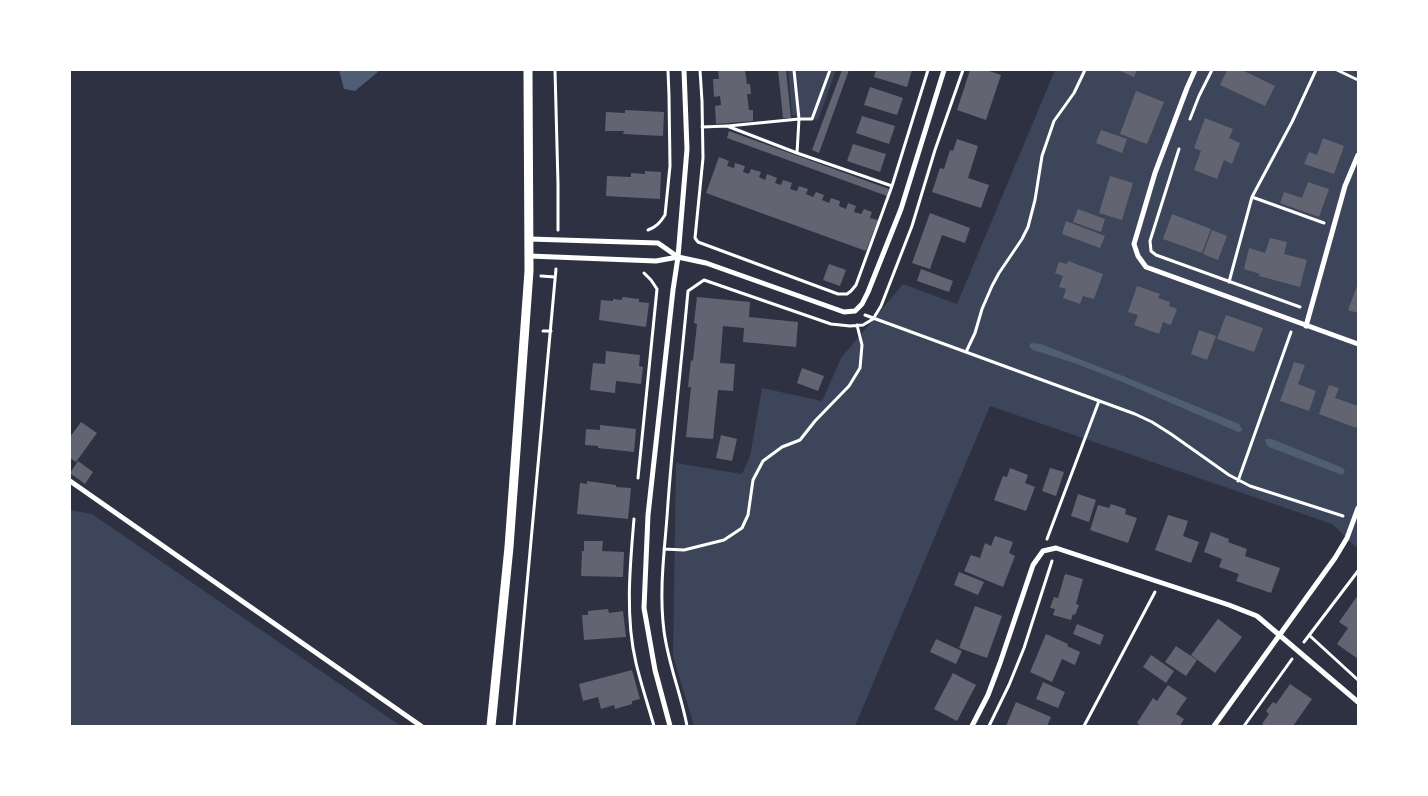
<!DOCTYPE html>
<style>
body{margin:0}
#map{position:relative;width:1428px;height:796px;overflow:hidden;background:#2d3142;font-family:"Source Sans 3",sans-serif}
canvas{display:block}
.frame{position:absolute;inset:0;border:71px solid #fff;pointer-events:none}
</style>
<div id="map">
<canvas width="1428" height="796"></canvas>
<div class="frame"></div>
</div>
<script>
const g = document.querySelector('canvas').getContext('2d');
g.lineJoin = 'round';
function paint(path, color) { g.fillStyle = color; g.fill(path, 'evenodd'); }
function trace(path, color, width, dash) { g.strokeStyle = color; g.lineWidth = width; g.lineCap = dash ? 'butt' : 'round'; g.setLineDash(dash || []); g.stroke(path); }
paint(new Path2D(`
 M788 70H836L818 120 792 115Z
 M1055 70H1358V549L1332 524 990 406 855 726H694L673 656 676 463 742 474 750 456 762 388 822 401 841 358 903 284 957 304Z
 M70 510 92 514 401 726H70Z`), '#3c4559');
paint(new Path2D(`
 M339 70H378V72L355 91 344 89Z
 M1031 343 1041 344 1128 378 1239 424 1242 429V431L1238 432 1120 381 1074 363 1033 350 1029 346Z
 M1265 439H1272L1343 468 1345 472 1342 475 1269 447 1266 444Z`), '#4f5d75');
paint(new Path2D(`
 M718 70H745L747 84H750L751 94H747L749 110H753V121L716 124 715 106 721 105 720 96 714 97 713 79H719Z
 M778 70H786L791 118H783Z
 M842 70H849L819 153 812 150Z
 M876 70H912L907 87 874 77Z
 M970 70H986L1001 75 986 120 957 110Z
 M1118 70H1137L1134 77Z
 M1227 70H1242L1275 86 1265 106 1220 85Z
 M870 87 903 98 897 115 864 105Z
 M1136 91 1164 102 1147 144 1120 134Z
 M625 110 664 112 663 136 623 134 624 131H605L606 112 625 113Z
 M862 116 895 126 889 144 856 133Z
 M1205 118 1233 129 1229 138 1240 143 1232 164 1224 160 1217 179 1194 170 1201 151 1194 148Z
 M1101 130 1127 139 1122 153 1096 143Z
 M729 131 889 189 887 196 727 138Z
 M1323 138 1344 146 1334 174 1304 164 1309 152 1317 155Z
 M957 139 978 146 968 178 989 185 981 208 932 192 940 168 944 169 950 150 953 151Z
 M853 144 886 154 880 172 847 161Z
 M719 157 729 161 727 166 734 168 735 163 745 166 743 172 749 174 751 169 761 172 759 177 765 180 767 174 777 178 775 183 781 185 783 180 792 183 790 189 797 191 799 186 808 189 806 194 813 197 816 192 824 195 822 200 829 203 831 198 840 201 839 206 846 209 848 203 856 206 854 212 861 214 864 209 872 212 870 218 878 220 866 251 706 193Z
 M645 171 661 172 660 199 606 196 607 176 631 177V173L645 174Z
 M1110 176 1133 183 1122 220 1099 213Z
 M1308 182 1329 189 1319 217 1280 203 1284 192 1302 198Z
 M1078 209 1105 219 1101 232 1073 222Z
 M930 213 970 228 965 243 942 235 930 269 912 263Z
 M1172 214 1211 229 1202 253 1163 239Z
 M1066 221 1105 236 1100 248 1062 234Z
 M1212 230 1227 236 1218 260 1203 254Z
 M1270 238 1287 242 1284 254 1307 260 1300 287 1259 276 1260 274 1244 269 1249 248 1265 253Z
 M1068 261 1103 274 1094 299 1083 296 1080 304 1063 298 1066 289 1059 287 1063 276 1055 273 1059 262 1067 264Z
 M829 264 846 270 840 286 823 280Z
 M921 269 953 281 949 292 917 281Z
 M1358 283V313L1348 310Z
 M1137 286 1160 294 1158 298 1170 302 1169 306 1177 309 1171 325 1163 322 1159 334 1134 325 1138 315 1128 312Z
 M622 297 639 299V302L649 303 646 327 599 320 601 300 613 301V299L622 300Z
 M697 297 750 302 749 317 798 322 796 347 743 342 744 328 723 326 720 363 735 364 733 391 718 390 713 439 686 437 691 387H688L691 360 693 361 697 324 694 323Z
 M1226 315 1263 328 1254 352 1217 339Z
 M1199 330 1216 336 1207 360 1191 354Z
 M606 351 640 355 639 366 643 367 641 384 616 381 615 393 590 390 593 363 605 364Z
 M1294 362 1305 365 1298 384 1316 391 1309 411 1280 401Z
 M802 368 824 376 818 391 797 383Z
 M1329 385 1339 388 1335 398 1358 406V423L1356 428 1319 414Z
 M81 422 97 433 76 462 70 458V437Z
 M600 425 636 429 634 452 598 448V446L585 445 586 429 600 430Z
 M721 435 737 439 732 461 716 458Z
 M78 461 93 472 85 484 70 473Z
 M1010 468 1028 475 1025 483 1035 487 1026 511 994 500 1003 476 1007 477Z
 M1050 468 1064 472 1056 496 1042 491Z
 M587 481 616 485V487L631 488 628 519 577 514 580 483 587 484Z
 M1078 494 1096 500 1089 522 1071 516Z
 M1111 504 1126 509 1125 514 1137 518 1128 543 1090 530 1098 505 1109 508Z
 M1168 515 1188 521 1183 536 1199 542 1191 563 1155 550Z
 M1211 532 1229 539 1228 542 1247 549 1245 556 1280 568 1271 593 1236 581 1239 574 1219 567 1222 559 1204 552Z
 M995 536 1013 542 1009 553 1015 556 1003 587 964 571 971 555 980 558 985 543 991 546Z
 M584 541H603L602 551 624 552 623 577 581 576 582 551H584Z
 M959 572 984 582 978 595 954 585Z
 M1065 574 1083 579 1076 604 1079 605 1075 615 1073 614 1071 620 1053 615 1055 609 1050 608 1054 597 1058 598Z
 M1358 595V659L1337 644 1348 628 1339 622Z
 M975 606 1002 616 987 658 959 648Z
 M608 609 609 613 623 611 626 637 584 640 582 615H588V611Z
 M1218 619 1242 637 1215 673 1191 655Z
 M1077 624 1104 635 1100 645 1073 634Z
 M1046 634 1068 644 1067 646 1080 652 1075 665 1062 659 1052 682 1030 672Z
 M936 639 962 651 956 664 930 652Z
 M1176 646 1197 660 1186 676 1165 662Z
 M1151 655 1174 671 1166 683 1143 667Z
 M632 670 640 699 632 701V704L615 709 614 705 601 709 598 697 583 701 579 684Z
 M953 673 976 685 957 721 934 709Z
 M1043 682 1065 692 1058 708 1036 699Z
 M1290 684 1312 699 1293 726H1264L1262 724 1269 714 1266 711 1273 702 1276 704Z
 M1168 685 1187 698 1176 714 1184 719 1180 726H1141L1137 723 1153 698 1157 701Z
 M1016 702 1051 717 1047 726H1006Z`), '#626471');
trace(new Path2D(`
 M555 70 558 184V230
 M700 70 702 101 703 158 695 238 698 242 838 294H847L851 291 856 285 892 186 928 70
 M1316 70 1292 122 1252 197 1324 223
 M1337 70 1358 80
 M1190 119 1199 96 1212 70
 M728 126 799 119 794 70
 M702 127 727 126 797 153 892 186
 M1179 149 1150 241 1151 251 1156 255 1300 307
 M797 153 799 119H812L830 70
 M648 230C656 227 660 223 665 215L670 166 669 96 668 70
 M541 276 555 277
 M1229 282 1252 197
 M865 315 1135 414 1152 422 1171 434 1229 475 1250 486 1343 516
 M543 331H551
 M966 352 975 333 982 309 992 286 999 273 1022 239 1028 227 1035 200 1042 156 1054 121 1074 93 1085 70
 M638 478 657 289 651 280 644 273
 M1238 481 1291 332
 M634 519C630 566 625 617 636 663 641 684 648 705 654 726
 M1047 539 1099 401
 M664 549 684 550 724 540 742 528 748 515 753 480 763 461 782 447 800 440 815 421 849 386 860 368 862 345 857 325
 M1309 635 1358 680
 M1304 642 1358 571
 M514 726 556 269
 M687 726C681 694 668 663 664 631 659 593 664 555 667 517 672 442 681 367 688 291L704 280 831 324 850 326 863 325 873 319 881 306 912 226 935 150 963 70
 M989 726 1009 685 1024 648 1052 561
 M1084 726 1155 592
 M1244 726 1292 659`), '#fff', 3);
trace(new Path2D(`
 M1195 70 1187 88 1155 173 1134 244 1138 256 1146 267 1358 344
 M529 239 658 243 678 257 706 263 844 312 855 311 862 304 868 292 901 209 944 70
 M529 256 656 261 678 257
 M1306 326 1345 186 1358 155
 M70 481 421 726
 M670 726 655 670 644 608 648 515 673 290 678 257 687 149 684 70
 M972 726 988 695 1000 663 1033 565 1043 551 1056 548 1229 605 1257 616 1358 702
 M1214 726 1335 558 1347 538 1358 508`), '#fff', 5);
trace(new Path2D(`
 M491 726 509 547 529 271 528 70`), '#fff', 9);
</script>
